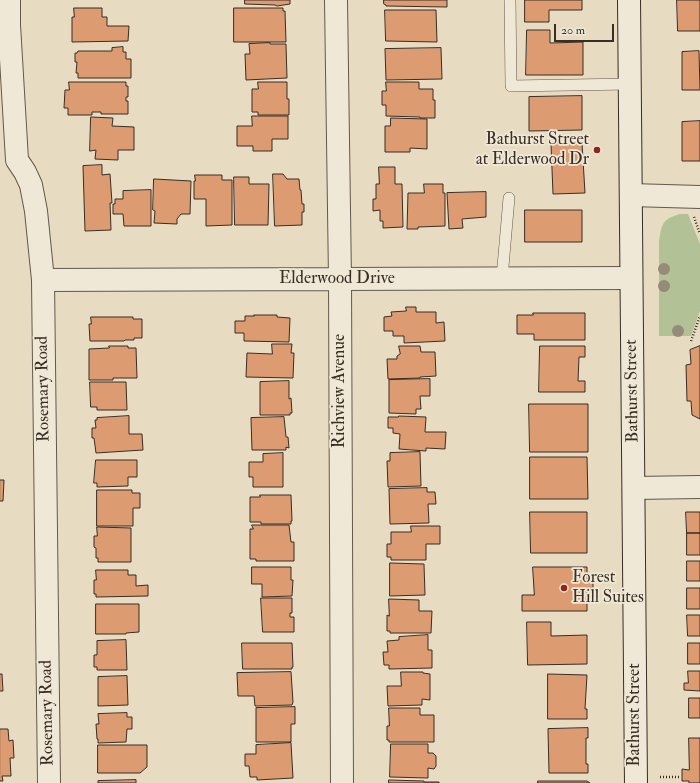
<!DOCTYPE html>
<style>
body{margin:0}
#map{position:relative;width:700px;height:783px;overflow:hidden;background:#e7dbc2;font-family:"IM FELL Double Pica",serif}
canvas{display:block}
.scale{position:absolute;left:554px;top:24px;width:60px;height:18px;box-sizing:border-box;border:2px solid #392d24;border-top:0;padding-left:5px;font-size:12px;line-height:14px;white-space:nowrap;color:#392d24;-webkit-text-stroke:3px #efe8d7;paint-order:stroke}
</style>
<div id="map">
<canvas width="700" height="783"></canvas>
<div class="scale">20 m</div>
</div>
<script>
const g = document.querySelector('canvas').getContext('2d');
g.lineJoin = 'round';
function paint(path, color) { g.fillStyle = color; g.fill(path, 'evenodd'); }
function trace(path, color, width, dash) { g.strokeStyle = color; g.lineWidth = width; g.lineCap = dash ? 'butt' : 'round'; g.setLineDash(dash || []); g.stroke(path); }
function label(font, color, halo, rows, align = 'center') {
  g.font = font + ' "IM FELL Double Pica",serif'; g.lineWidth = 3.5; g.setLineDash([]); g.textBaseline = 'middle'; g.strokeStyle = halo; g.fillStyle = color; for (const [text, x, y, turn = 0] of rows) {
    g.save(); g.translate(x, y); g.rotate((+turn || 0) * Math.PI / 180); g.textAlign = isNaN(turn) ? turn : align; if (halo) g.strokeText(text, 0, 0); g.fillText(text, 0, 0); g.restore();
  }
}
paint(new Path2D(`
 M680 214H688L700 244V311L691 336H659V241C662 224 662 219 680 214Z`), '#b2c196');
const building = new Path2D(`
 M245 0H290V4L277 6 275 5 245 4Z
 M384 0H447V7L386 6V5L384 4Z
 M525 0H582V10H549V22H525Z
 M677 0H700V31H678Z
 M74 8H102V17H107V26H129L128 41 72 42V17H74Z
 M234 8H283V11H285L286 42H234Z
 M385 10H436L437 42 386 41Z
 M527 30H550V43L583 42V75H526Z
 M270 43V44H286L287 78 246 80 245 54H250L249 44Z
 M123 47V52H126V59H131V78H78V73H76L77 62H75V53H77L78 51H112V48Z
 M441 48 442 79 386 80 385 49Z
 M699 51 700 90H682V52Z
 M69 82H126V86H128V97H126V101H128V114H101V112H92V115H68V108H64L65 90H69Z
 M258 82H287V99H289V115H258V112H252V89H258Z
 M386 82H419V89H433V100H435V118H420V117L386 116V105H382V91H386Z
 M582 96V130L529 131V97Z
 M252 116H288V139H272V151H253V146H237V126H252Z
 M91 117 113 118 112 126 134 127V150H118V160L95 159 96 150 90 151Z
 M391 118 427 119V149L410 148V152H385V126H390Z
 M700 121V161H682V122Z
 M582 143 585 193 553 194 551 144Z
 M102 165V175L110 174 112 203H110L111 230 85 231 83 166Z
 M379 167H395V184H402L403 227 383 228V221H380V210L373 211V199H376V184H379Z
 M273 174H283L287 179H299L300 190H301L302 204H304V212H302V225L275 226Z
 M195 175H222V180H232V225L206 226V199H194V181H195Z
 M234 177H249V184H269L268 225H235Z
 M154 179 191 181 190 214H181L177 219V224L154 223 155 211 153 210Z
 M424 184H443V193H445V226L418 227V229H407L408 193H424Z
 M151 190V226H124L123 214H113V204H115V199H123V191Z
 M486 192V217L462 219 463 228 449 229 447 193Z
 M525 210H582V242H525Z
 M406 307H416V312H436V323L444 322 445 341 404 343V336H393V331H384V317L392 316 391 312 406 311Z
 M533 313H585V340H534V334H517V315H533Z
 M254 315H277V317L290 318 289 342 244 341V333H235V321H245V316H254Z
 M91 317H133V319H142V338H134V340H125L124 341H90L89 324H91Z
 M272 344H292L291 353H294L293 378 246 377 247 353 272 354Z
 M109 346H128V348H136L137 378H113V380H89V349L109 348Z
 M399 346H420L421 352H435L436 376 420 377V378L388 379 387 359H397V356L400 354Z
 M540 346H585V357H579L578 381H585V392H539Z
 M700 346V419L692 415 691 401H687L686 365 691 364 690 350Z
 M430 379V396H420L421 409H416V414L389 413V380Z
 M289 381V399L291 398 292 413H290V415H260V382Z
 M90 382H126L127 410H97V407H91Z
 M529 404H588V452H530Z
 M129 416V434H142L143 450 96 453 94 438H92V428H96L95 420H97V418Z
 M399 416 426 417 425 432H446L445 449 426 448V451L399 449 400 434 393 433V428H388V417H398Z
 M284 417 286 437H288L289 448 286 447V450H252L251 418Z
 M420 452 421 486 388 487 387 461H390V453Z
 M283 453V487H253V477H249V462H263V454Z
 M530 457H587L588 499H530Z
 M96 460H137V477H128V486L97 487V483H94Z
 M0 480H4L3 501H0Z
 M427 488V492H435L436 504H428L429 523 390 524 389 489Z
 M97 490H132V493H140V508H133V526H97Z
 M260 495H291L292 521H291V524H261V522H250V497H260Z
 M530 512H587V553H531Z
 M686 512H700V533H687Z
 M252 525H289L291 542H294V561H256V559H250V529H253Z
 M411 526H440V544H426V560H391V557H387V544H391V532H411Z
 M97 527 131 528V562H98V558H96V548L94 547V536H97Z
 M687 533H700V555H687Z
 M687 561H700V581H687Z
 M390 563 424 564 425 595 390 596Z
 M252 567H291V580H293L292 596 262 597V584H252Z
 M533 567H587V581H593V595H587V611H522V595H534Z
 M96 570H128V575H136V586L148 585V596L96 597V594H94V580H96Z
 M687 588H700V609H687Z
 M261 598H292V613H290V617H294V632H263Z
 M389 599 419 600V611H432L431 633H390V631H387V615L389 616Z
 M96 604H139V632L126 633V634H96Z
 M687 615H700V636H688Z
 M527 622H551V636L587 635V664L528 665Z
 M428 635V650H432V668L389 669V665H384L383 652H388L387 641 399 640V637Z
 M126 640 127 670H97V667H94V655H97V641Z
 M242 643H292L293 667H292V669H243Z
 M688 643H700V664H688Z
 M688 671H700V691L684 690V683H688Z
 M291 672 293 702 292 705 255 706 254 696H238L237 673Z
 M401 672H423V673L430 674V700L422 699V705L388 706 387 686H401Z
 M0 674H2L3 691H0Z
 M548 674 587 675 585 709H587V719H548Z
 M127 676 128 705 98 706V677Z
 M689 698H700V718H689Z
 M295 707V724H291V742H256V708Z
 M389 708H420V715H434V742H389V740H387V726H389Z
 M127 713V717H132V729H127L126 742 98 743V739H97L96 724H99L98 714Z
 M588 728V738H586V764H588V773H549L548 729Z
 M0 729H8L9 741 13 740 14 758H10L11 776H2L3 781H0Z
 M689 738H700V783H689V781H682V769L689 770Z
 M291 743 293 778 257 780V777H250L249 766H245V754H256V745Z
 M391 744H428V753H433L436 756V766L434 769 428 768V778L390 777Z
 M98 745H147V767L140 773H98Z
 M136 780V783H98V781Z
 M389 780 424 781V782H439V783H389Z
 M538 781H587L590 783H538Z`);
paint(building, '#dc9b71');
trace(building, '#392d24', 1);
const service = new Path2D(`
 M510 0 511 86 630 84
 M502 278 509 198`);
const minor = new Path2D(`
 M9 0V25L17 160 25 172 31 185 36 211 43 280 49 783
 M336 0 340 279 342 783
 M631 195 700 197
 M43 280 631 278
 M634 488 700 487`);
const secondary = new Path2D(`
 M629 0 636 783`);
trace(service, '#64584c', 12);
trace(minor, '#64584c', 24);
trace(secondary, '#392d24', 24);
trace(new Path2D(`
 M694 217 700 234
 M691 341 700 316
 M660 777H681`), '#392d24', 2.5, [1, 2]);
trace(service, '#efe8d7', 11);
trace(minor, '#efe8d7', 22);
trace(secondary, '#efe8d7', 22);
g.fillStyle = '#948c78';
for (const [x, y] of [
 [664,269],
 [664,286],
 [678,331]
]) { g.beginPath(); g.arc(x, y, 6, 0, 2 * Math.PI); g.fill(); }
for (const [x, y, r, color] of [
 [597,150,4,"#8f2418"],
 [564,588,4,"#8f2418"]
]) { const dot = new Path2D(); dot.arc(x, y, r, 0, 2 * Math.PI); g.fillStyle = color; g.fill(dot); trace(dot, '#efe8d7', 1.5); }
label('17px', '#392d24', '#efe8d7', [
 ["Bathurst Street",589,140],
 ["at Elderwood Dr",589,160],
 ["Forest",572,578,"left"],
 ["Hill Suites",572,598,"left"]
], 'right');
label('17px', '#392d24', '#efe8d7', [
 ["Elderwood Drive",337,279],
 ["Rosemary Road",44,389,-91],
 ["Richview Avenue",340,391,-90],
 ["Bathurst Street",633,391,-91],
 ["Rosemary Road",48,713,-91],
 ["Bathurst Street",635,715,-90]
]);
</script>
